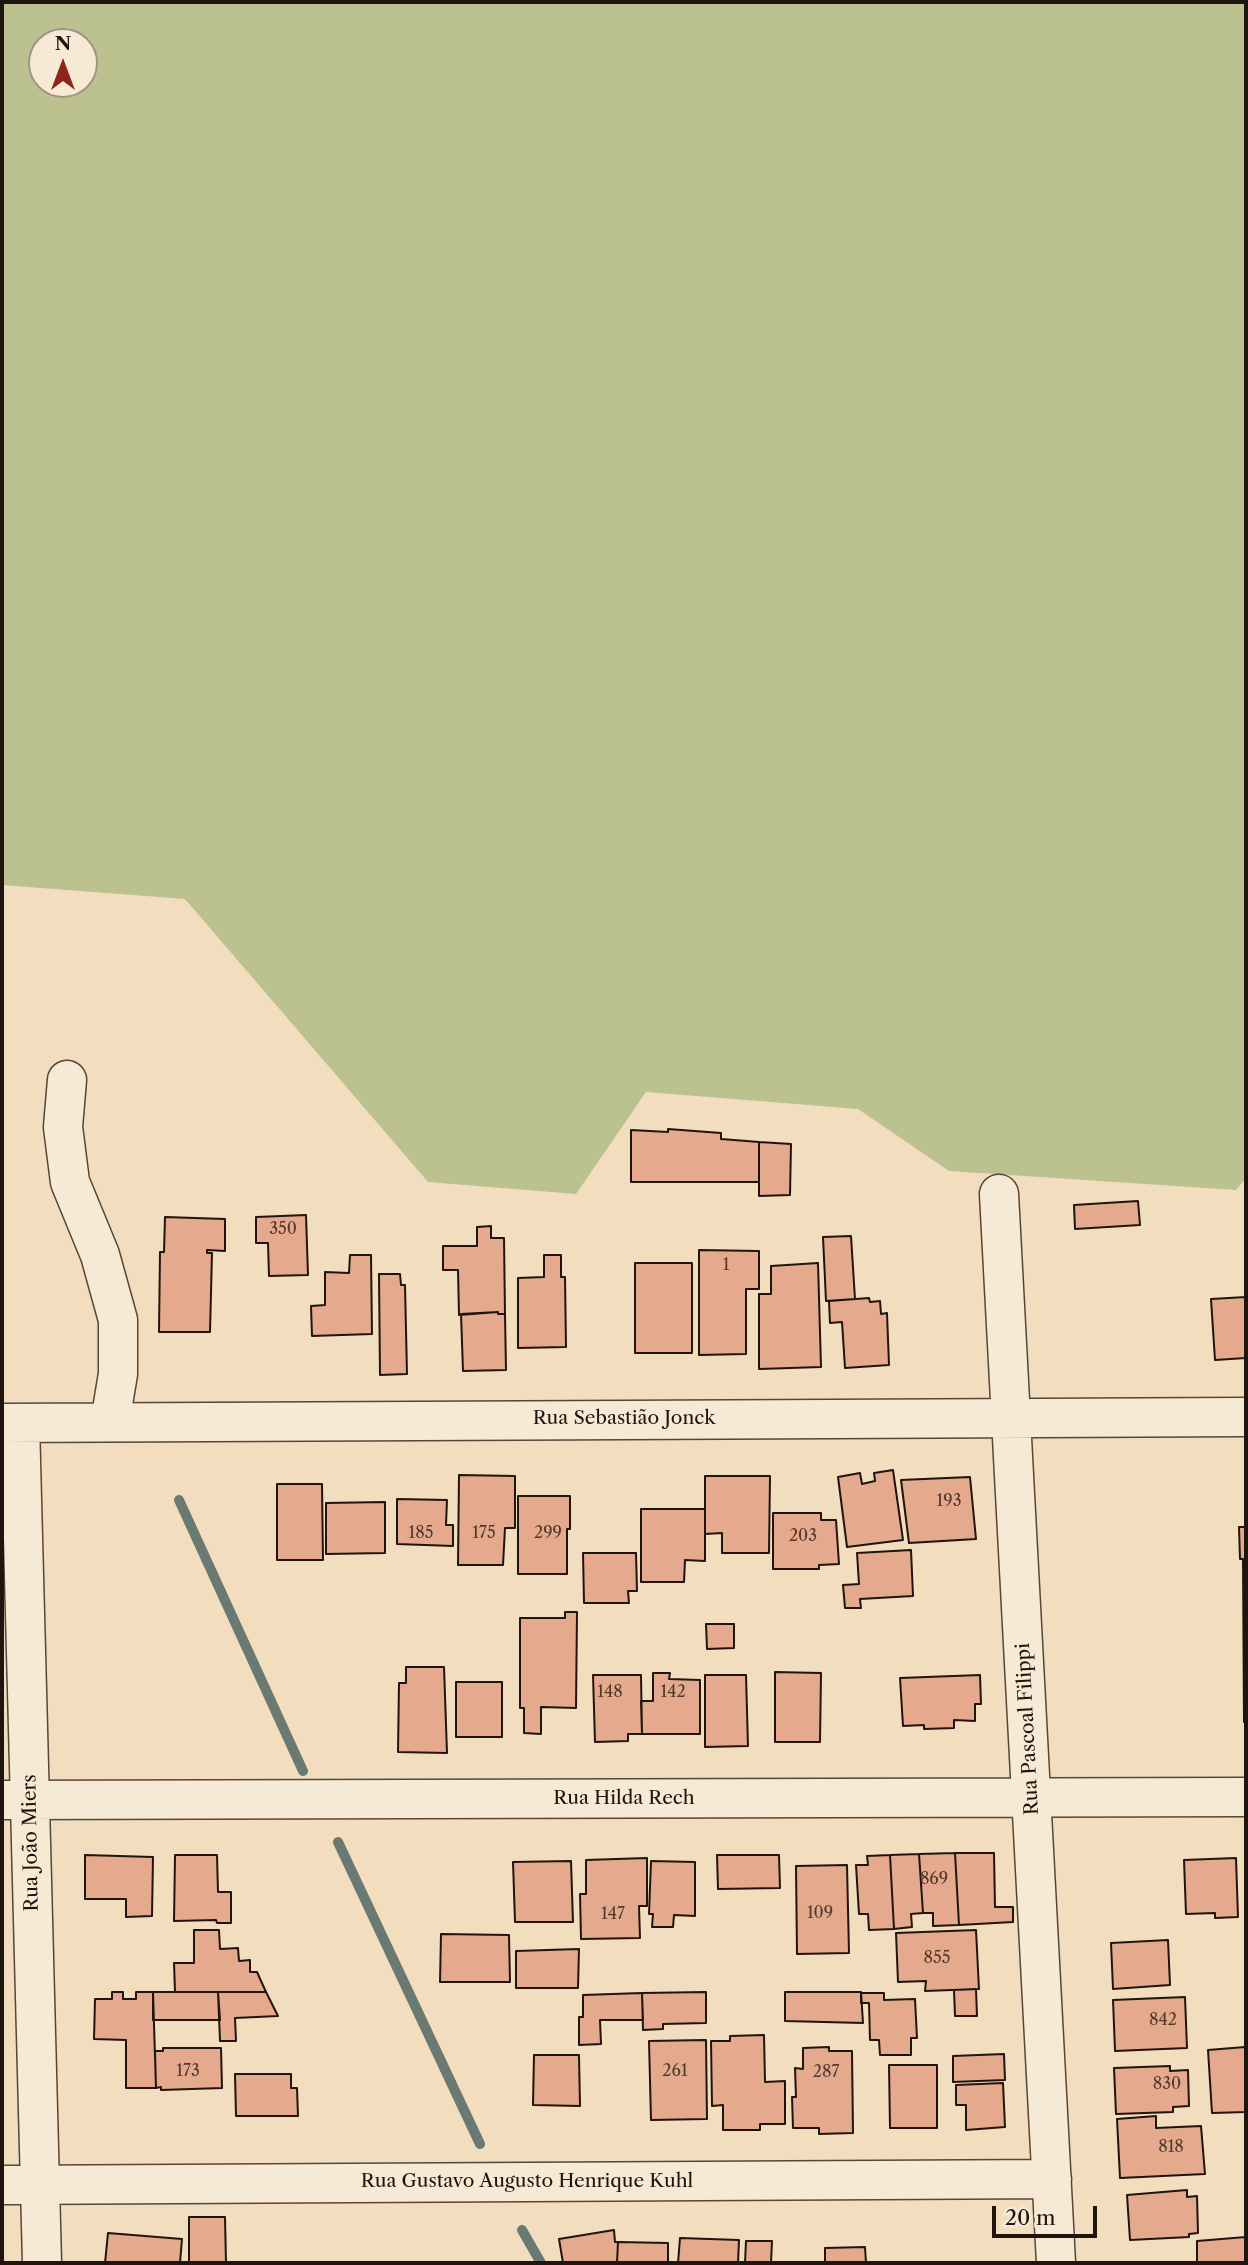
<!DOCTYPE html>
<meta charset="utf-8">
<style>
body{margin:0}
#map{position:relative;width:1248px;height:2265px;overflow:hidden;background:#f2debe;font-family:"Libre Caslon Text",serif}
canvas{display:block}
.frame{position:absolute;inset:0;border:4px solid #20140e;pointer-events:none}
.north{position:absolute;left:28px;top:28px;width:70px;height:70px;box-sizing:border-box;background:#f7ead5;border:2px solid #a19485;border-radius:50%;rotate:0deg;font-size:19px;font-weight:700;line-height:28px;text-align:center;color:#20140e}
.north::after{content:'';display:block;margin:auto;width:24px;height:32px;background:#8f2418;clip-path:polygon(50% 0,100% 100%,50% 72%,0 100%)}
.scale{position:absolute;left:992px;top:2206px;width:105px;height:32px;box-sizing:border-box;border:4px solid #20140e;border-top:0;padding-left:9px;font-size:21px;line-height:24px;white-space:nowrap;color:#20140e;-webkit-text-stroke:5px #f7ead5;paint-order:stroke}
</style>
<div id="map">
<canvas width="1248" height="2265"></canvas>
<div class="frame"></div>
<div class="north">N</div>
<div class="scale">20 m</div>
</div>
<script>
const g = document.querySelector('canvas').getContext('2d');
g.lineJoin = 'round';
function paint(path, color) { g.fillStyle = color; g.fill(path, 'evenodd'); }
function trace(path, color, width, dash) { g.strokeStyle = color; g.lineWidth = width; g.lineCap = dash ? 'butt' : 'round'; g.setLineDash(dash || []); g.stroke(path); }
function label(font, color, halo, rows, align = 'center') {
  g.font = font + ' "Libre Caslon Text",serif'; g.lineWidth = 5; g.setLineDash([]); g.textBaseline = 'middle'; g.strokeStyle = halo; g.fillStyle = color; for (const [text, x, y, turn = 0] of rows) {
    g.save(); g.translate(x, y); g.rotate((+turn || 0) * Math.PI / 180); g.textAlign = isNaN(turn) ? turn : align; if (halo) g.strokeText(text, 0, 0); g.fillText(text, 0, 0); g.restore();
  }
}
paint(new Path2D(`
 M2 2H1246V1178L1236 1190 949 1171 858 1109 646 1092 576 1194 428 1182 185 899 2 885ZM42 42H84V84H42Z`), '#bcc190');
trace(new Path2D(`
 M179 1500 303 1771
 M338 1842 480 2144
 M522 2230 541 2263`), '#6a7971', 10);
const building = new Path2D(`
 M668 1129 721 1133V1139L759 1142V1182H631V1130L668 1132Z
 M759 1142 791 1144 790 1195 759 1196Z
 M1138 1201 1140 1225 1075 1229 1074 1205Z
 M306 1215 308 1275 269 1276 268 1243H256V1217Z
 M165 1217 225 1219V1251L207 1250V1253H212L210 1332H159L160 1252H164Z
 M491 1226V1238H504L505 1314H498V1312L459 1315 458 1270H443V1246H477V1227Z
 M851 1236 855 1299 826 1301 823 1237Z
 M699 1250 759 1251V1289H746V1354L699 1355Z
 M350 1255H371L372 1334 312 1336 311 1306 325 1305V1272L349 1273Z
 M544 1255H561V1277H565L566 1347 518 1348V1278L544 1277Z
 M635 1263H692V1353H635Z
 M818 1263 821 1367 759 1369V1294H771V1266Z
 M379 1274H400L401 1285H405L407 1374 380 1375Z
 M1246 1297V1358L1215 1360 1211 1299Z
 M869 1298 870 1302 880 1301 881 1314 887 1313 889 1365 845 1368 842 1322 830 1323 829 1301Z
 M498 1312V1314H505L506 1370 463 1371 461 1314Z
 M893 1470 903 1540 847 1547 838 1477 860 1473 862 1484 875 1481 874 1473Z
 M459 1475 515 1476V1528H505L503 1565H458Z
 M705 1476H770L769 1553H722V1533L705 1534Z
 M970 1477 976 1539 909 1543 901 1480Z
 M277 1484H322L323 1560H277Z
 M518 1496H570V1529H567V1574H518Z
 M397 1499 447 1500 446 1525H453V1546L397 1544Z
 M385 1502V1553L326 1554V1503Z
 M641 1509H705V1561L685 1560 684 1582H641Z
 M773 1513H821V1520H836L839 1564 819 1565V1569H773Z
 M1239 1527H1246V1722H1244L1243 1559H1240Z
 M911 1550 913 1596 860 1599 861 1608H845L843 1585 859 1584 857 1553Z
 M583 1553H636L637 1591H628L629 1603H584Z
 M565 1612H577L576 1708 541 1707V1734L524 1733V1708H520V1618H565Z
 M706 1624H734V1648L707 1649Z
 M406 1667H444L447 1753 398 1752 399 1683H406Z
 M775 1672 821 1673 820 1742H775Z
 M653 1673H670L669 1679 700 1680V1734H642L641 1701H653Z
 M593 1675H641L642 1734H628V1741L595 1742Z
 M705 1675H746L748 1746 705 1747Z
 M980 1675 981 1704H975V1721L954 1720V1728L924 1729V1725L903 1726 900 1678Z
 M456 1682H502V1737H456Z
 M955 1853H994L995 1907H1013V1922L959 1925Z
 M955 1853 959 1925 933 1926V1913H923L919 1854Z
 M919 1854 923 1913 911 1914 912 1927 894 1929 890 1855Z
 M85 1855 153 1857 152 1916 126 1917V1899H85Z
 M175 1855H217L218 1892H231V1923H217L216 1920 174 1921Z
 M717 1855H779L780 1888 718 1889Z
 M890 1855 894 1929 869 1930 868 1914H859L856 1865H868L867 1856Z
 M647 1858V1906H639L640 1938 581 1939 580 1894H586V1860Z
 M1236 1858 1238 1917 1215 1918V1913L1186 1914 1184 1860Z
 M571 1861 573 1922H515L513 1862Z
 M651 1861 695 1862V1916L674 1915 673 1927H652L653 1914H649Z
 M847 1865 849 1953 797 1954 796 1866Z
 M194 1930H219L220 1949 238 1948 239 1961 250 1960V1972H257L266 1992H175L174 1963H194Z
 M976 1930 979 1989 925 1991 926 1981 898 1982 896 1933Z
 M441 1934 509 1935 510 1982H440Z
 M1168 1940 1170 1985 1113 1989 1111 1943Z
 M579 1949 578 1988H516V1951Z
 M976 1989 977 2016H955L954 1990Z
 M112 1992H123V1999H136V1992H153L156 2088H126V2040L94 2039 95 1999H112Z
 M153 1992H218L220 2020H153Z
 M218 1992H266L278 2016 235 2018 236 2041H220Z
 M706 1992V2023L663 2024V2029L643 2030 642 1993Z
 M785 1992H861L863 2023 785 2021Z
 M642 1993 643 2020H600L601 2044 579 2045V2017H583V1995Z
 M861 1993H884V2000L915 1999 917 2038H911V2055H880L879 2040H870L869 2003H861Z
 M1185 1997 1187 2048 1115 2051 1113 2000Z
 M764 2035 765 2082 785 2081V2124H760V2130H723V2105L712 2106 711 2041H730V2036Z
 M706 2040 707 2119 651 2120 649 2041Z
 M829 2047V2051H852L853 2133 819 2134V2128H793L792 2097H796L795 2068 803 2069V2048Z
 M1245 2047 1246 2112 1212 2113 1208 2050Z
 M163 2048H221L222 2088 161 2090V2087L156 2088 155 2051H163Z
 M1004 2054 1005 2080 953 2082V2056Z
 M534 2055H579L580 2106 533 2105Z
 M889 2065H937V2128H890Z
 M1170 2066V2071L1188 2070 1189 2106 1173 2107V2112L1116 2114 1114 2068Z
 M235 2074H291V2088H297L298 2116H236Z
 M1003 2083 1005 2127 966 2130V2105H956V2085Z
 M1156 2116V2128L1201 2126 1205 2174 1120 2178 1117 2119Z
 M1187 2190V2197L1197 2196 1198 2233 1189 2234V2237L1130 2240 1127 2195Z
 M189 2217H225L226 2263H189Z
 M614 2230 615 2242H618L617 2263H563L559 2239Z
 M108 2233 182 2239 180 2263H105Z
 M1246 2237V2263H1197V2241Z
 M680 2238 739 2240 738 2263H678Z
 M746 2241H772L771 2263H745Z
 M618 2242 668 2243V2263H617Z
 M865 2247 866 2263H825V2248Z`);
paint(building, '#e5a98d');
trace(building, '#20140e', 2);
const minor = new Path2D(`
 M67 1080 63 1127 70 1182 100 1255 118 1320V1374L110 1422
 M999 1194 1056 2263
 M2 1423 1246 1417
 M20 1423 42 2263
 M2 1800 1246 1797
 M2 2185 1052 2179`);
trace(minor, '#54463a', 41);
trace(minor, '#f7ead5', 38);
label('16px', '#51392e', null, [
 ["350",283,1229],
 ["1",726,1265],
 ["193",949,1501],
 ["185",421,1533],
 ["175",484,1533],
 ["299",548,1533],
 ["203",803,1536],
 ["148",610,1692],
 ["142",673,1692],
 ["869",934,1879],
 ["109",820,1913],
 ["147",613,1914],
 ["855",937,1958],
 ["842",1163,2020],
 ["173",188,2071],
 ["261",675,2071],
 ["287",826,2072],
 ["830",1167,2084],
 ["818",1171,2147]
]);
label('19px', '#20140e', '#f7ead5', [
 ["Rua Sebastião Jonck",624,1419],
 ["Rua Pascoal Filippi",1028,1729,-93],
 ["Rua Hilda Rech",624,1799],
 ["Rua João Miers",31,1843,-91],
 ["Rua Gustavo Augusto Henrique Kuhl",527,2182]
]);
</script>
